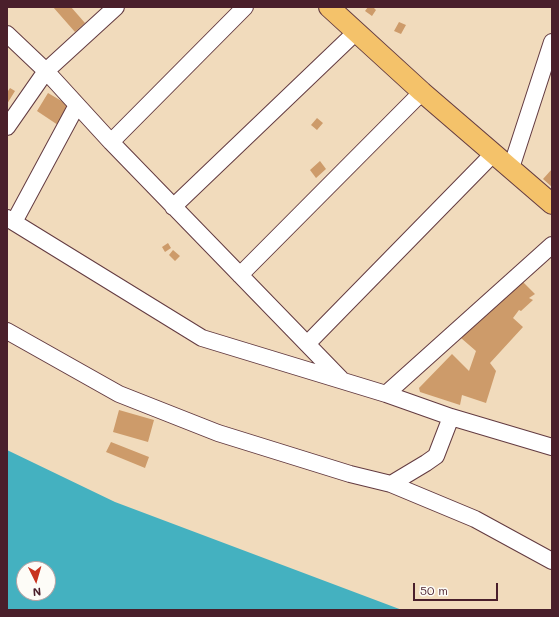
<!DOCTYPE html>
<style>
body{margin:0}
#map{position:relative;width:559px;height:617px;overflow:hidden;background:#f1dbbc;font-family:Mali,sans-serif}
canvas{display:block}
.frame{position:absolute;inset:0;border:8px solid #4a1f2b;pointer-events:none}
.north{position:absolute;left:16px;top:561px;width:40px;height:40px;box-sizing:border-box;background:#fdfcf7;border:1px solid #b5a4a5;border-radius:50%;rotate:175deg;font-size:11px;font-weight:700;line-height:16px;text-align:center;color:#4a1f2b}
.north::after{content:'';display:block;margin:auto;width:14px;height:18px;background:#c8321e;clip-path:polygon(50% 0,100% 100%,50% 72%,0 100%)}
.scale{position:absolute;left:413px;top:583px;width:85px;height:18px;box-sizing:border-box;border:2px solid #4a1f2b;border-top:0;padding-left:5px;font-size:12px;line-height:14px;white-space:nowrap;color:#4a1f2b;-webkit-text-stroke:3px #fdfcf7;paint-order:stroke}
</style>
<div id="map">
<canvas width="559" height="617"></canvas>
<div class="frame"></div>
<div class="north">N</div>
<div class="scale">50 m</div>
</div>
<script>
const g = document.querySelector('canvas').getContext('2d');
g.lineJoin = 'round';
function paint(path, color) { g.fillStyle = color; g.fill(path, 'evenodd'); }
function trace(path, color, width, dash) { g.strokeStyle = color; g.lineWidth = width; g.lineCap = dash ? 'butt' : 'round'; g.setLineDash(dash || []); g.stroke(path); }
paint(new Path2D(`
 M7 450 115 502 402 610H7ZM24 569H48V593H24Z`), '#44b1c0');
paint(new Path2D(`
 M53 7H71L85 23 75 32Z
 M368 7H373L376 10 372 16 365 11Z
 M399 22 406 25 401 34 394 31Z
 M10 88 15 91 7 104V90L8 91Z
 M48 93 70 106 58 125 37 111Z
 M317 118 323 123 317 130 311 125Z
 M320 161 326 169 316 178 310 170Z
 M552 169V187L543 179Z
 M168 243 171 248 165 252 162 247Z
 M173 250 180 256 175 261 169 255Z
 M521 280 535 294 529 298 533 300 521 311 519 310 513 318 523 327 490 363 496 371 486 403 462 395 460 405 420 392 419 388 452 354 469 371 476 351 461 338Z
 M119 410 154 420 148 442 113 432Z
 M111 442 149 457 145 468 106 452Z`), '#cd9b6a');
const minor = new Path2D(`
 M7 34 46 71 111 142 341 379
 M7 127 46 71 116 7
 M111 142 245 7
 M511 168 552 42
 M173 207 357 31
 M7 218 202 338 386 394 451 417 552 447
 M14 222 77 105
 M240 275 422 92
 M7 331 119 394 218 433 350 474 391 484 475 519 552 561
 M307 344 494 153
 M386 394 552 245
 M391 484 426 463 436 456 451 417`);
const major = new Path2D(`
 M329 7 422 92 552 204`);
trace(minor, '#633b41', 18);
trace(major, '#633b41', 22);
trace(minor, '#fff', 16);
trace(major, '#f4c26a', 20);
</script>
